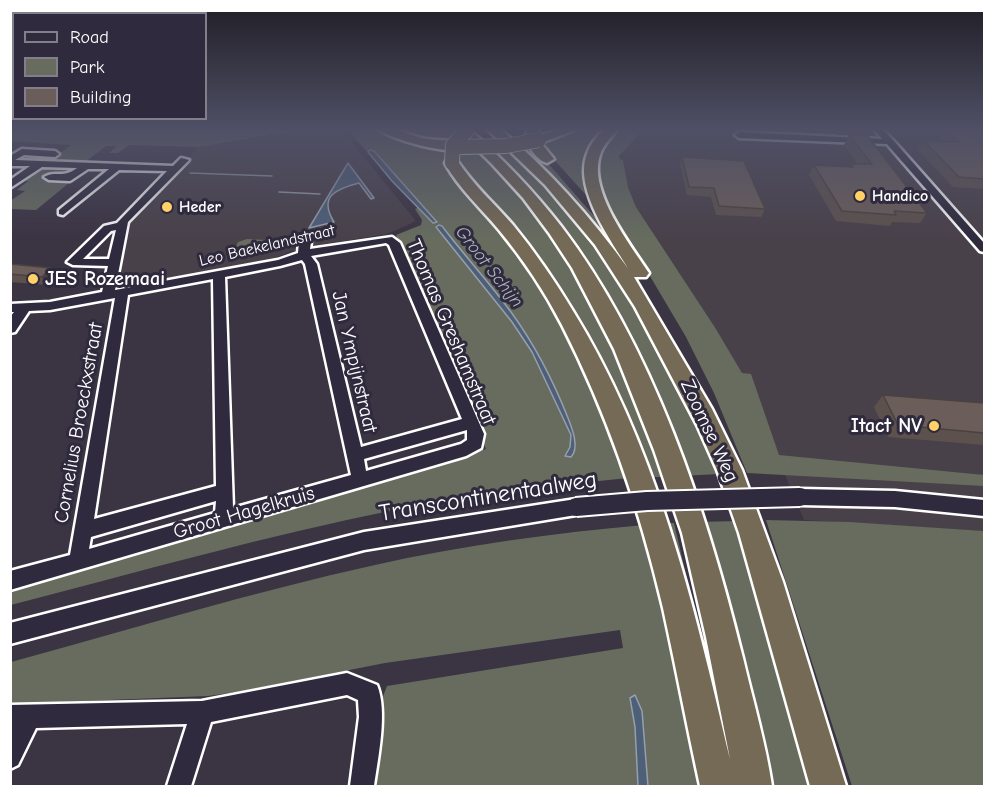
<!DOCTYPE html>
<style>
body{margin:0}
#map{position:relative;width:995px;height:797px;overflow:hidden;background:#3b3443;font-family:"Comic Neue",sans-serif}
canvas{display:block}
.frame{position:absolute;inset:0;border:12px solid #fff;pointer-events:none}
.legend{position:absolute;left:12px;top:12px;width:195px;height:108px;box-sizing:border-box;background:#2f2a3d;border:2px solid #827f8b;margin:0;padding:8px 10px;list-style:none;font-size:18px;color:#fff}
.legend li{display:flex;align-items:center;gap:12px;height:30px}
.legend b{width:30px;border:2px solid #827f8b}
</style>
<div id="map">
<canvas width="995" height="797"></canvas>
<div class="frame"></div>
<ul class="legend">
<li><b style="height:8px;background:#2f2a3d"></b>Road</li>
<li><b style="height:16px;background:#676c5f"></b>Park</li>
<li><b style="height:16px;background:#6b5e5a"></b>Building</li>
</ul>
</div>
<script>
const g = document.querySelector('canvas').getContext('2d');
g.lineJoin = 'round';
function paint(path, color) { g.fillStyle = color; g.fill(path, 'evenodd'); }
function trace(path, color, width, dash) { g.strokeStyle = color; g.lineWidth = width; g.lineCap = dash ? 'butt' : 'round'; g.setLineDash(dash || []); g.stroke(path); }
function label(font, color, halo, rows, align = 'center') {
  g.font = font + ' "Comic Neue",sans-serif'; g.lineWidth = 6; g.setLineDash([]); g.textBaseline = 'middle'; g.strokeStyle = halo; g.fillStyle = color; for (const [text, x, y, turn = 0] of rows) {
    g.save(); g.translate(x, y); g.rotate((+turn || 0) * Math.PI / 180); g.textAlign = isNaN(turn) ? turn : align; if (halo) g.strokeText(text, 0, 0); g.fillText(text, 0, 0); g.restore();
  }
}
paint(new Path2D(`
 M310 128H340L415 220 414 222 387 234 313 246 289 252 275 258 118 288 125 221 199 147Z
 M645 128H984V531L804 520 742 373 716 329 636 207 628 187 623 160 620 159 619 156Z`), '#49414a');
paint(new Path2D(`
 M10 128H310L199 147 129 145 118 153H109L117 146H106L84 163 48 162 71 145 11 141Z
 M348 128H375L407 142 447 149C442 183 491 219 511 245 566 314 595 397 628 478 550 486 472 495 394 510 265 536 138 572 11 605V589L486 449 396 235 421 225 422 220 415 209 420 207 358 142Z
 M389 128H454L459 131 449 143 396 132Z
 M579 128H609L597 140 595 205 539 143 555 139Z
 M618 128H645L619 156 620 159 623 160 628 187 636 207 716 329 742 373 751 374 779 455 984 475V486L747 473 714 393 686 337 602 195C594 163 595 152 618 128Z
 M532 145 601 224 633 274 575 198 523 147Z
 M512 148 581 221 658 342 719 474 681 476 590 269 546 206 518 174 492 150Z
 M460 150H480C496 168 515 185 530 204 593 283 629 382 661 477H650C615 395 583 314 527 244 507 220 457 182 460 150Z
 M44 167 76 168C64 178 57 170 43 180L70 182 36 210 11 209 10 201 25 191 17 190 28 181H24Z
 M247 239 288 241V242L241 251 234 250 238 242Z
 M766 520 849 522 984 531V786H852Z
 M738 521 795 709 815 786H761L745 705 696 522Z
 M664 523H674L723 733Z
 M644 525 690 717 702 786H373L382 699 387 686 623 648 620 630 385 663 238 692 208 696 11 704V662C132 629 252 592 375 565 464 545 554 533 644 525Z`), '#676c5f');
const water = new Path2D(`
 M370 150 374 151 437 222 433 223 392 181 368 152Z
 M348 163 374 198 371 199 359 183C336 189 318 196 334 222L309 228Z
 M439 225 442 226C464 255 489 282 511 312 535 345 553 380 568 418 572 428 580 448 571 457L565 456 570 447 571 435 532 352 512 322 436 227Z
 M635 695 642 711 648 786H638L635 727 630 698Z`);
paint(water, '#4e5f78');
trace(water, '#959fae', 1.5);
trace(new Path2D(`
 M190 173 272 176
 M279 192 320 194`), '#959fae', 1.5);
const minor = new Path2D(`
 M873 128H881L893 140 984 243V252L980 251 887 144 739 138 735 135 739 132 882 139Z
 M22 149 55 151 59 154 55 157 24 155 15 160 173 166 181 158 189 160 128 222 115 290 278 260 298 253 299 242 305 239 311 242 310 249 392 237 400 243 484 434 481 448 466 456 10 590V571L70 555 115 298 50 310 29 311 15 332 10 333V317L14 312H10V304L50 302 102 292 108 266 73 265 67 262 104 226 117 223 167 171 119 170 63 215 59 214V210L109 169H88L70 181 49 180 44 177C55 170 63 179 77 168L42 167 10 188V180L30 166H10V156ZM116 230 109 259H83L111 231ZM386 243 389 245 462 419 361 447 317 264 311 256ZM302 260 305 264 351 475 233 508 225 277 280 266ZM213 279 216 486 94 519 128 295ZM467 430V440L461 444 366 471 364 459ZM216 501 215 513 89 549 91 537Z
 M800 489 895 491 984 500V516L895 507 800 505 794 502 791 497 794 492Z
 M576 499 582 501 585 507 582 513 576 515 364 550 10 644V623L364 532Z
 M347 673 377 685C388 711 378 758 374 786H350L359 717 358 700 347 695 211 722 191 786H167L187 724 36 728 18 765 10 769V705L202 701Z`);
const highway = new Path2D(`
 M377 128C395 126 409 136 427 139 439 141 459 139 468 147 456 158 388 139 377 128Z
 M455 128H468C502 158 533 190 561 226 654 348 707 512 743 658 753 701 766 744 772 786H700C687 727 676 667 663 608 640 510 608 415 562 325 545 292 523 259 499 230 481 208 459 189 445 163L447 160H457C473 185 494 203 513 225 535 252 555 281 573 311 657 447 694 605 730 759L706 637 682 533 654 450 614 349 572 268 549 233 523 198 492 164Z
 M486 128H499C549 170 591 217 630 271 612 242 573 189 587 154 590 144 598 135 606 128H618C612 137 603 144 600 155 588 191 630 244 649 273L646 277H634L712 409 742 470 783 582 846 786H810L739 533 717 470 697 425 635 307 595 245 545 185Z
 M527 128H539V136L563 128H580L541 143 554 159 547 163C534 159 524 141 527 128Z`);
trace(minor, '#fff', 5);
trace(highway, '#fff', 5);
paint(minor, '#2f2a3d');
paint(highway, '#756a55');
const minorBridge = new Path2D(`
 M576 507 647 501 800 497`);
const highwayBridge = new Path2D(`
 M461 147 506 146 539 140
 M452 163 453 145 469 128`);
trace(minorBridge, '#fff', 22, []);
trace(highwayBridge, '#fff', 16, []);
trace(minorBridge, '#2f2a3d', 18);
trace(highwayBridge, '#756a55', 14);
paint(new Path2D(`
 M832 128H858L855 135 927 213 920 223 892 222 890 226 836 221 809 175 814 165 849 167 851 164H858L844 145 849 135H837Z
 M912 128H984V189L953 187 918 150 924 141 944 142 934 132H916Z
 M682 157 765 209 761 217 716 215 711 197 687 195 680 165Z
 M10 264 51 268 58 276 48 285 10 282Z
 M883 395 984 403V445L888 437 874 407Z`), '#5c514d');
paint(new Path2D(`
 M51 268 58 276 48 285 42 277Z`), '#4b423f');
const building = new Path2D(`
 M944 128H984V179L959 177 924 141 960 142Z
 M849 135H867L927 213 894 211 896 215 842 211 814 165 853 167 851 164H872Z
 M682 157 744 161 765 209 719 206 714 188 689 187Z
 M10 264 51 268 42 277 10 274Z
 M883 395 984 403V433L898 425Z`);
paint(building, '#6b5e5a');
trace(building, '#4b423f', 1.5);
const sky = g.createLinearGradient(0, 0, 0, 239);
sky.addColorStop(0, '#201d25');
sky.addColorStop(0.54, '#4f5066');
sky.addColorStop(1, '#4f506600');
g.fillStyle = sky;
g.fillRect(0, 0, 995, 239);
for (const [x, y, r, color] of [
 [860,196,6,"#ffd166"],
 [167,207,6,"#ffd166"],
 [33,279,6,"#ffd166"],
 [934,426,6,"#ffd166"]
]) { const dot = new Path2D(); dot.arc(x, y, r, 0, 2 * Math.PI); g.fillStyle = color; g.fill(dot); trace(dot, '#2f2a3d', 2); }
label('bold 16px', '#fff', '#2f2a3d', [
 ["Handico",872,196],
 ["Heder",179,207]
], 'left');
label('16px', '#fff', '#2f2a3d', [
 ["Leo Baekelandstraat",267,246,-13]
]);
label('italic 18px', '#afb7c2', '#2f2a3d', [
 ["Groot Schijn",489,267,52]
]);
label('bold 20px', '#fff', '#2f2a3d', [
 ["JES Rozemaai",45,279],
 ["Itact NV",922,426,"right"]
], 'left');
label('20px', '#fff', '#2f2a3d', [
 ["Thomas Greshamstraat",451,332,67],
 ["Jan Ympijnstraat",354,362,77],
 ["Cornelius Broeckxstraat",79,423,-80],
 ["Zoomse Weg",709,431,65],
 ["Groot Hagelkruis",244,513,-16]
]);
label('24px', '#fff', '#2f2a3d', [
 ["Transcontinentaalweg",488,497,-9]
]);
</script>
